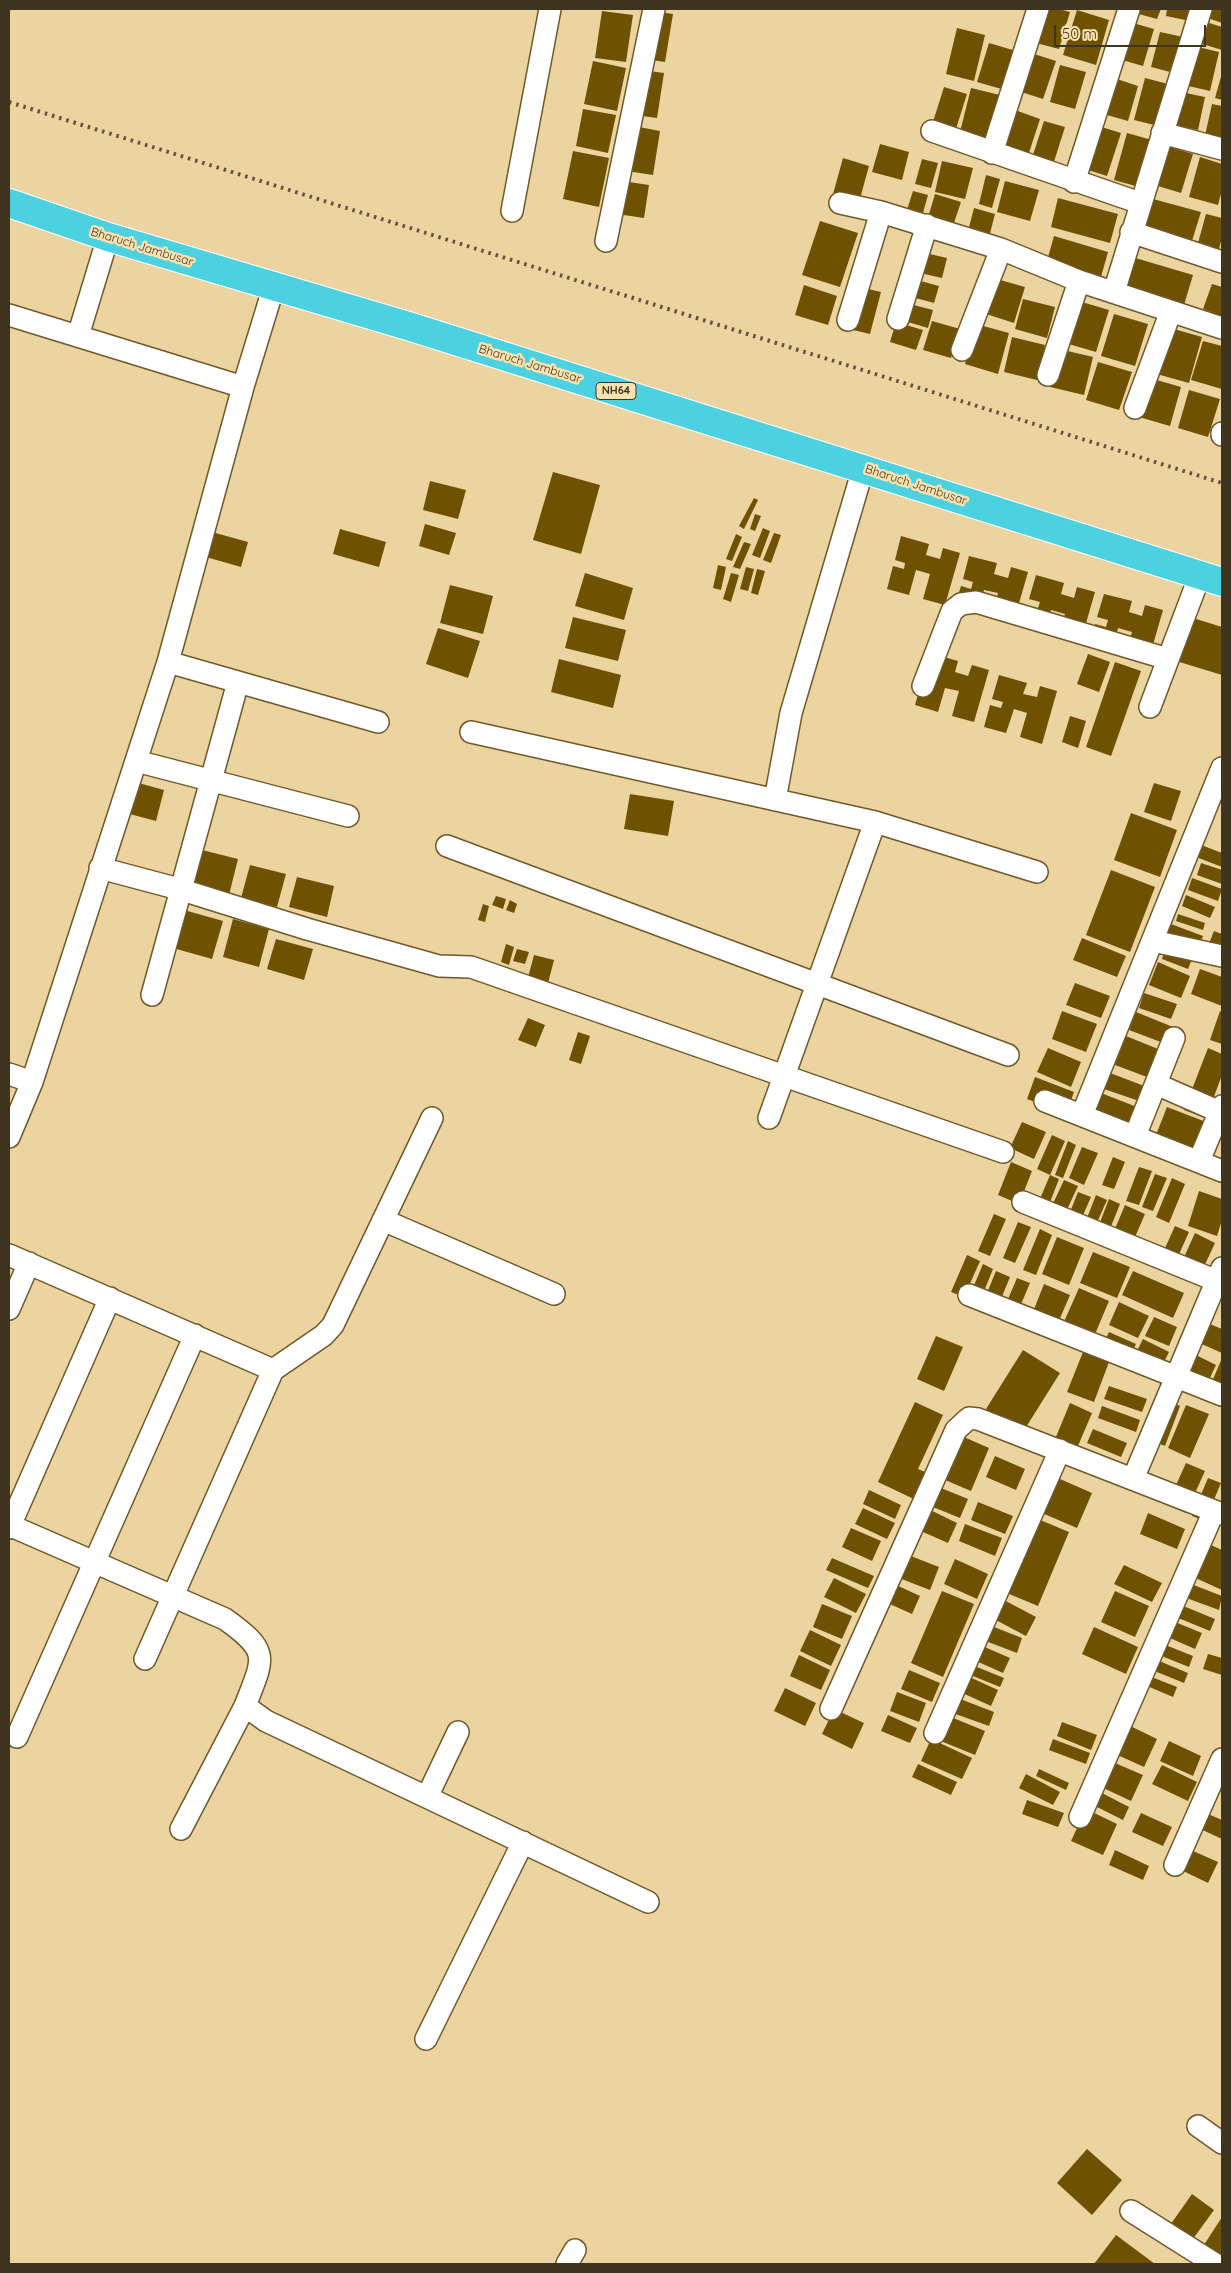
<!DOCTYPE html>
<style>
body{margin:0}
#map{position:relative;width:1231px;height:2273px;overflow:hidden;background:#ecd4a1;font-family:Quicksand,sans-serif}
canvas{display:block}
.frame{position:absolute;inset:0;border:10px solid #3e3420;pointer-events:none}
.scale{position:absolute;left:1054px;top:25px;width:152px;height:22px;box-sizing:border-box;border:2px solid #3e3420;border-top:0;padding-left:6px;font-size:15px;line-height:18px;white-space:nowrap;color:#3e3420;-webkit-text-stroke:4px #fae1ae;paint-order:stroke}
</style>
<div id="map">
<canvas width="1231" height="2273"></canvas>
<div class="frame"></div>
<div class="scale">50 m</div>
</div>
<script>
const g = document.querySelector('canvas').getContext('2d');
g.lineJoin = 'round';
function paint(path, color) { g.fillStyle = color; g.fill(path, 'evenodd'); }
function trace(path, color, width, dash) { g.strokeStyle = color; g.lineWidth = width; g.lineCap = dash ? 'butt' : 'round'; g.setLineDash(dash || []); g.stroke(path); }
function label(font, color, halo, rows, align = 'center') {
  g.font = font + ' Quicksand,sans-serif'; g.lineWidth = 5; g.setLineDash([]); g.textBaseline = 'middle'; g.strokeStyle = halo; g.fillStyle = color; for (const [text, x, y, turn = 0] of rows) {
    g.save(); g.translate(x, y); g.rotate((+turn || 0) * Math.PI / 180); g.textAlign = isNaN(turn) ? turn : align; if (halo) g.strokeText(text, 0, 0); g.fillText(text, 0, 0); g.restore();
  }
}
paint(new Path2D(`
 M1046 9H1059L1070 12 1059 49 1036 43Z
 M1137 9H1161L1157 19 1135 13Z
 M1167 9H1197L1195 22 1166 16Z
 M1208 9H1222V23L1205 17Z
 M645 10 673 14 665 62 638 58Z
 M1077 10 1109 20 1096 65 1063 55Z
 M602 11 633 15 626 62 595 58Z
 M1203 21 1222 27V50L1196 42Z
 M1133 23 1154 29 1143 66 1122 60Z
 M957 28 985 35 974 81 946 74Z
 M1160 32 1188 38 1178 74 1151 67Z
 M989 43 1016 51 1005 90 977 82Z
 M1194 46 1219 52 1210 91 1184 85Z
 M1031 53 1056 61 1043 99 1018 91Z
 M593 61 626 68 617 111 584 104Z
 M1060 65 1086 72 1075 109 1050 102Z
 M635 69 664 73 657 118 628 114Z
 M1222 73V100L1215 98Z
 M1111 77 1138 86 1128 121 1100 113Z
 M1145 78 1172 85 1162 127 1134 120Z
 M944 87 967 94 955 132 932 125Z
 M971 88 1000 95 989 139 960 132Z
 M1181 92 1205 97 1198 130 1174 125Z
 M1212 104 1222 106V144L1204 140Z
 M583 109 616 115 608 153 576 146Z
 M1015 110 1040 119 1027 159 1001 150Z
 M1044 121 1065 127 1051 171 1030 164Z
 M1095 125 1121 133 1107 176 1082 168Z
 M634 126 660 131 653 175 627 171Z
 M1127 133 1152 140 1139 187 1114 180Z
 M880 144 909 152 902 180 872 172Z
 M1170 147 1193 154 1181 193 1158 186Z
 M573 151 609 158 599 207 563 199Z
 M1200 157 1222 164V190L1218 205 1189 197Z
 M843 158 869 166 859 202 833 194Z
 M922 159 938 163 931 188 915 184Z
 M942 161 973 168 965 199 935 192Z
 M986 175 1000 179 992 208 979 204Z
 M622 181 649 185 644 218 617 214Z
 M1005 181 1039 190 1030 221 997 212Z
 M913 191 928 195 921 220 905 216Z
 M935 194 961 202 951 232 926 224Z
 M1058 198 1118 214 1110 243 1051 227Z
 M1153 199 1201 212 1191 244 1144 231Z
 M974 208 995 214 988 241 967 235Z
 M1206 214 1222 218V237L1219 249 1198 243Z
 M820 221 858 233 840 287 802 275Z
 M1054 236 1108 252 1101 277 1047 261Z
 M921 252 947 258 942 278 916 272Z
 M1132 257 1193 275 1184 305 1123 287Z
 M993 278 1025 287 1014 323 983 313Z
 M913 279 939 286 934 303 908 296Z
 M1212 284 1222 287V316L1203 309Z
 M804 285 837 296 828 325 795 315Z
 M859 287 881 292 870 334 849 329Z
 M1023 299 1055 307 1047 338 1015 329Z
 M1075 300 1109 310 1096 352 1062 342Z
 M906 303 933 310 928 328 901 320Z
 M1114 314 1148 324 1135 366 1101 356Z
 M932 321 960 329 951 358 923 350Z
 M896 322 923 330 916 350 890 342Z
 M976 324 1009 333 998 374 965 364Z
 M1167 327 1202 337 1189 383 1153 373Z
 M1012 337 1045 345 1037 380 1004 372Z
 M1203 341 1222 346V389L1191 380Z
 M1059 349 1093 357 1084 395 1050 387Z
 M1098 362 1132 372 1119 410 1086 400Z
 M1150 378 1181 387 1170 426 1139 417Z
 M1189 390 1220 399 1208 437 1178 428Z
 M553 472 600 485 581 554 533 540Z
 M430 481 466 490 458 519 423 510Z
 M754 498 758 500 744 529 739 526Z
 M755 514 761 516 755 531 750 529Z
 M425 524 456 533 449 555 419 546Z
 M763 528 770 531 760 558 752 555Z
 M340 529 386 542 379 567 333 554Z
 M212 532 248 542 241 567 206 557Z
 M774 533 781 535 771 563 763 560Z
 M736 534 742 537 732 561 726 559Z
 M901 536 929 544 926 555 940 559 943 548 960 553 945 605 923 599 930 574 916 570 909 595 887 589 893 566 904 569 905 563 895 560Z
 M744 542 751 544 740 569 733 567Z
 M969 556 997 563 994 574 1008 578 1011 567 1028 572 1013 624 991 618 998 593 984 590 977 614 954 608 961 586 971 589 973 582 963 579Z
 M718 565 726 567 721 590 713 588Z
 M746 567 754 569 748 591 740 589Z
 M757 569 765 571 758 595 751 593Z
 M585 573 633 588 624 620 575 606Z
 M731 573 739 575 731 602 723 599Z
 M1036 575 1064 583 1061 594 1074 598 1077 587 1095 592 1080 644 1057 638 1065 614 1051 610 1044 634 1021 627 1027 606 1038 608 1040 602 1029 599Z
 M450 585 493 596 483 634 440 623Z
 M1104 594 1132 601 1129 612 1142 616 1145 605 1163 610 1148 662 1125 656 1132 632 1118 628 1112 652 1089 646 1095 624 1106 627 1108 620 1097 617Z
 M1177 613 1222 627V675L1163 657Z
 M573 617 626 630 618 661 565 648Z
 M438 628 480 641 468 678 426 664Z
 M930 653 958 661 955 672 968 676 972 665 989 670 974 722 952 716 959 691 945 688 938 712 915 705Z
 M1088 654 1110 662 1099 692 1077 684Z
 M559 659 621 675 613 708 551 692Z
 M1115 662 1141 671 1111 756 1086 747Z
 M999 675 1027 683 1023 694 1037 697 1040 686 1057 691 1042 744 1020 737 1027 713 1014 709 1006 733 984 727 990 705 1001 708 1003 702 992 699Z
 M1070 716 1086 721 1078 748 1062 742Z
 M135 782 164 790 156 821 126 813Z
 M1154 783 1181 791 1171 821 1144 812Z
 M630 794 674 801 668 836 624 829Z
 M1131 813 1177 830 1160 877 1114 860Z
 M1196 843 1222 853V867L1191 855Z
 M198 849 238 859 229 895 190 886Z
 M1201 863 1222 870V884L1197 875Z
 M250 865 286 874 277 907 241 898Z
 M1111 870 1155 887 1130 952 1086 935Z
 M297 877 334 886 327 917 289 907Z
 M1192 878 1222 889 1218 901 1188 890Z
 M1186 895 1215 907 1210 918 1182 906Z
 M496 896 506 899 503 909 492 905Z
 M510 900 517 904 514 913 506 910Z
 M483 904 489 906 485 922 478 920Z
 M184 910 223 921 212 959 173 948Z
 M1178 914 1205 923 1203 930 1176 921Z
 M233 919 269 929 259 967 223 957Z
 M1171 924 1203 936 1196 953 1165 940Z
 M1214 931 1222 934V956L1206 951Z
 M1082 938 1126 956 1117 977 1073 960Z
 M276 939 313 949 304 980 267 969Z
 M506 944 514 947 509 965 501 962Z
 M517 949 529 952 525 964 513 961Z
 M1165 950 1192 959 1188 969 1162 959Z
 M534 955 554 960 546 991 526 985Z
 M1158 962 1190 976 1181 998 1149 985Z
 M1200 969 1222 977V1006L1191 994Z
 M1075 983 1110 996 1101 1018 1066 1005Z
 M1144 993 1177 1004 1171 1019 1139 1008Z
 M1062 1011 1097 1024 1086 1052 1052 1039Z
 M1220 1011 1222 1012V1044L1210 1040Z
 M1136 1012 1173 1027 1166 1044 1129 1030Z
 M528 1018 545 1025 536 1047 518 1040Z
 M578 1032 590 1036 581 1064 569 1060Z
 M1126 1036 1158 1049 1147 1077 1115 1065Z
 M1048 1048 1081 1062 1071 1087 1037 1072Z
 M1208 1048 1222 1054V1075L1206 1118 1184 1110Z
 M1110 1073 1147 1087 1142 1102 1104 1089Z
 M1035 1077 1074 1092 1066 1114 1027 1099Z
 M1101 1093 1142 1109 1132 1135 1091 1118Z
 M1167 1107 1206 1122 1194 1156 1154 1140Z
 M1022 1122 1046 1132 1034 1159 1010 1148Z
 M1052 1135 1065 1141 1050 1175 1037 1169Z
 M1068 1141 1076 1145 1063 1178 1055 1175Z
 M1082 1147 1098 1153 1084 1185 1069 1178Z
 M1113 1157 1125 1162 1114 1189 1102 1185Z
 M1011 1162 1032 1171 1019 1204 998 1195Z
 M1139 1167 1152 1171 1139 1205 1126 1201Z
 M1155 1174 1167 1178 1153 1211 1142 1207Z
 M1050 1175 1059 1179 1047 1210 1037 1206Z
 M1172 1178 1185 1184 1169 1223 1156 1217Z
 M1064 1180 1078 1186 1064 1216 1050 1210Z
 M1199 1191 1222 1199V1220L1217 1236 1188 1226Z
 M1078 1192 1091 1197 1080 1222 1068 1217Z
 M1096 1195 1107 1200 1095 1227 1085 1223Z
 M1109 1199 1120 1204 1108 1234 1097 1230Z
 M1125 1205 1145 1214 1132 1244 1112 1236Z
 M994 1214 1006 1219 990 1256 978 1251Z
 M1018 1222 1031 1227 1015 1263 1003 1258Z
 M1175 1226 1189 1232 1175 1263 1161 1257Z
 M1040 1229 1052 1235 1036 1275 1023 1270Z
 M1195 1233 1215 1243 1200 1275 1180 1266Z
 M1057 1237 1084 1248 1069 1285 1042 1274Z
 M1093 1252 1130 1267 1117 1298 1080 1283Z
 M967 1255 980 1261 964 1297 951 1292Z
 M983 1264 993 1269 978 1306 967 1302Z
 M996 1271 1010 1277 996 1311 982 1305Z
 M1133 1271 1184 1293 1173 1318 1122 1295Z
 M1017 1278 1030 1283 1013 1323 1000 1318Z
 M1044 1284 1070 1295 1052 1337 1027 1327Z
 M1079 1288 1109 1301 1090 1346 1059 1333Z
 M1119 1302 1149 1316 1138 1338 1109 1325Z
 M1154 1317 1177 1327 1169 1346 1145 1336Z
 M1205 1322 1222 1329V1353L1197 1342Z
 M1109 1332 1136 1344 1127 1363 1100 1350Z
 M936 1336 963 1347 944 1391 917 1379Z
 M1143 1339 1169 1352 1158 1374 1132 1361Z
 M1023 1350 1060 1373 1023 1432 986 1409Z
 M1083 1352 1109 1362 1094 1402 1067 1392Z
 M1194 1354 1216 1365 1208 1382 1186 1372Z
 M1222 1358V1388L1211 1384Z
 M1109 1386 1147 1399 1142 1412 1104 1399Z
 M1169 1401 1180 1406 1165 1446 1153 1441Z
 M915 1402 943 1415 918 1469 930 1474 918 1501 878 1482Z
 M1070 1403 1092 1413 1075 1453 1053 1444Z
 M1186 1405 1209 1414 1190 1458 1168 1448Z
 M1102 1406 1140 1420 1136 1432 1098 1418Z
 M1093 1429 1127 1443 1121 1457 1087 1443Z
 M957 1434 989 1448 971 1491 938 1477Z
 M995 1456 1025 1469 1016 1490 986 1477Z
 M1186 1463 1205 1471 1186 1513 1167 1505Z
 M1051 1475 1092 1493 1077 1528 1035 1510Z
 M1208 1478 1221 1483 1205 1521 1192 1516Z
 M936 1486 968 1499 960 1518 928 1505Z
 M869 1490 901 1505 895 1519 863 1504Z
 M978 1502 1013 1516 1005 1534 971 1520Z
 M924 1507 957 1523 948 1543 914 1528Z
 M863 1508 895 1523 887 1539 855 1524Z
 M1148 1513 1185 1529 1177 1549 1140 1534Z
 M1033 1517 1069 1532 1038 1606 1002 1591Z
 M965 1524 1002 1538 995 1556 959 1541Z
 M851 1528 881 1541 872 1561 842 1547Z
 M1204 1542 1222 1550V1590L1189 1575Z
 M903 1553 939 1567 930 1590 894 1576Z
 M832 1558 874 1576 868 1588 826 1570Z
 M955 1559 988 1574 977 1599 944 1584Z
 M1124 1565 1162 1583 1152 1602 1114 1584Z
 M834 1578 866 1594 856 1613 824 1597Z
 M1186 1582 1222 1596 1219 1610 1181 1596Z
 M892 1583 920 1596 912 1614 883 1601Z
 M942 1591 974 1604 943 1677 911 1663Z
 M1115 1591 1149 1606 1135 1637 1101 1622Z
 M1002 1599 1036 1617 1026 1636 992 1618Z
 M1176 1603 1215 1619 1210 1631 1171 1615Z
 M822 1604 852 1616 842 1639 813 1627Z
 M1170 1620 1202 1633 1195 1649 1163 1635Z
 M989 1625 1022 1638 1017 1653 983 1640Z
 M1094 1627 1138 1647 1126 1674 1082 1654Z
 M810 1630 841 1645 831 1666 800 1651Z
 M1158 1642 1193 1656 1189 1667 1154 1653Z
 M980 1645 1010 1658 1003 1673 974 1660Z
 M1208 1654 1222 1658V1675L1203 1669Z
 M799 1655 830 1670 821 1690 790 1676Z
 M1152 1658 1188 1673 1184 1683 1147 1668Z
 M972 1665 1004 1678 1000 1687 968 1674Z
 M909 1670 940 1683 932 1702 901 1689Z
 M1144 1674 1177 1687 1173 1697 1140 1683Z
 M965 1675 998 1690 991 1706 958 1691Z
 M785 1688 816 1703 805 1726 774 1711Z
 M897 1692 926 1703 919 1722 890 1711Z
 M955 1697 994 1712 989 1726 950 1712Z
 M834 1709 864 1723 852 1749 822 1734Z
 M888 1715 917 1728 910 1743 881 1731Z
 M946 1715 985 1731 975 1755 936 1739Z
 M1062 1722 1097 1735 1091 1750 1057 1736Z
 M1124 1723 1157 1739 1144 1767 1111 1752Z
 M931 1739 972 1758 962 1779 921 1761Z
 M1053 1739 1090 1753 1086 1764 1049 1750Z
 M1169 1741 1201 1756 1193 1776 1160 1761Z
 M1108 1760 1143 1775 1131 1801 1097 1785Z
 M918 1764 957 1782 951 1795 912 1777Z
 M1162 1765 1197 1782 1188 1801 1152 1784Z
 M1039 1769 1069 1783 1066 1790 1036 1776Z
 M1026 1774 1060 1792 1053 1805 1019 1788Z
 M1098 1791 1129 1807 1123 1820 1091 1804Z
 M1027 1800 1064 1813 1058 1827 1022 1814Z
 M1086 1809 1117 1824 1103 1855 1071 1841Z
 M1201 1811 1222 1820V1839L1194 1826Z
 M1141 1813 1172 1827 1163 1846 1132 1832Z
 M1184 1847 1218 1862 1208 1883 1175 1867Z
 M1115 1850 1149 1866 1143 1880 1109 1865Z
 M1087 2149 1122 2180 1092 2215 1057 2183Z
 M1192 2194 1214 2210 1190 2243 1168 2228Z
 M1222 2217V2261L1202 2248Z
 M1116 2235 1155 2264H1094Z`), '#6e5101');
const minor = new Path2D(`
 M932 131 1140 203
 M1162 133 1222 149
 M992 153 1038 9
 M1074 182 1129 9
 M840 203 881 212 1001 249 1079 281 1222 328
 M512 211 550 9
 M1131 232 1222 262
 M606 241 654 9
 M1114 292 1201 9
 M9 315 243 387
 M898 319 927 225
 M848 320 881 212
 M78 336 108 237
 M962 350 1001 249
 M1048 375 1079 281
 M1135 408 1171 311
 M1222 435V433
 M168 662 378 722
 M923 686 952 611 961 604 976 602 1168 659
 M1150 707 1200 575
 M471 732 875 822 1037 872
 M136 761 348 816
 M775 800 791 713 863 469
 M447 846 1008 1055
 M100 868 179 889 307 929 439 966 471 967 1003 1152
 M1153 941 1222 956
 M152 995 238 682
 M9 1074 32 1082
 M1156 1084 1220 1112
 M1045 1101 1222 1171
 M1082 1115 1222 768
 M769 1118 875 822
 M1135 1136 1174 1038
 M9 1137 32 1082 168 662 243 387 274 286
 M1199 1161 1222 1106
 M1023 1202 1222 1283
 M383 1220 554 1294
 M9 1255 273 1370
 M969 1295 1222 1395
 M9 1309 29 1263
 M1133 1479 1222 1268
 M9 1525 225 1619C271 1652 264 1657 245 1706L266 1721 648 1902
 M9 1528 110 1298
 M145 1659 273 1370 324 1335 333 1325 432 1118
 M831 1709 956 1430 969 1418 978 1419 1222 1514
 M935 1733 1060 1450
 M17 1737 195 1335
 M427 1797 458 1732
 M1080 1817 1214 1511
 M181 1829 245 1706
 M1175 1865 1222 1759
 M426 2039 523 1842
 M1198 2126 1222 2143
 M1131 2211 1215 2264
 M567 2264 575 2250`);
const highway = new Path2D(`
 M9 203 108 237 408 326 1222 582`);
trace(minor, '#6f5929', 24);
trace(highway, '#fff', 30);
trace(minor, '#fff', 21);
trace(highway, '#4bd1df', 28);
trace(new Path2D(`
 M9 102 1222 483`), '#605339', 4, [2.5, 5]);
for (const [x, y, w] of [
 [616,391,40]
]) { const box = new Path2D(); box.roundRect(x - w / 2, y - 8.5, w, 17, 4); g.fillStyle = '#fae1ae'; g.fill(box); trace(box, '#3e3420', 1); }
label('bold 11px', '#3e3420', null, [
 ["NH64",616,391]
]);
label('12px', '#3e3420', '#fae1ae', [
 ["Bharuch Jambusar",142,247,17],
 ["Bharuch Jambusar",530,364,17],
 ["Bharuch Jambusar",916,485,18]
]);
</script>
